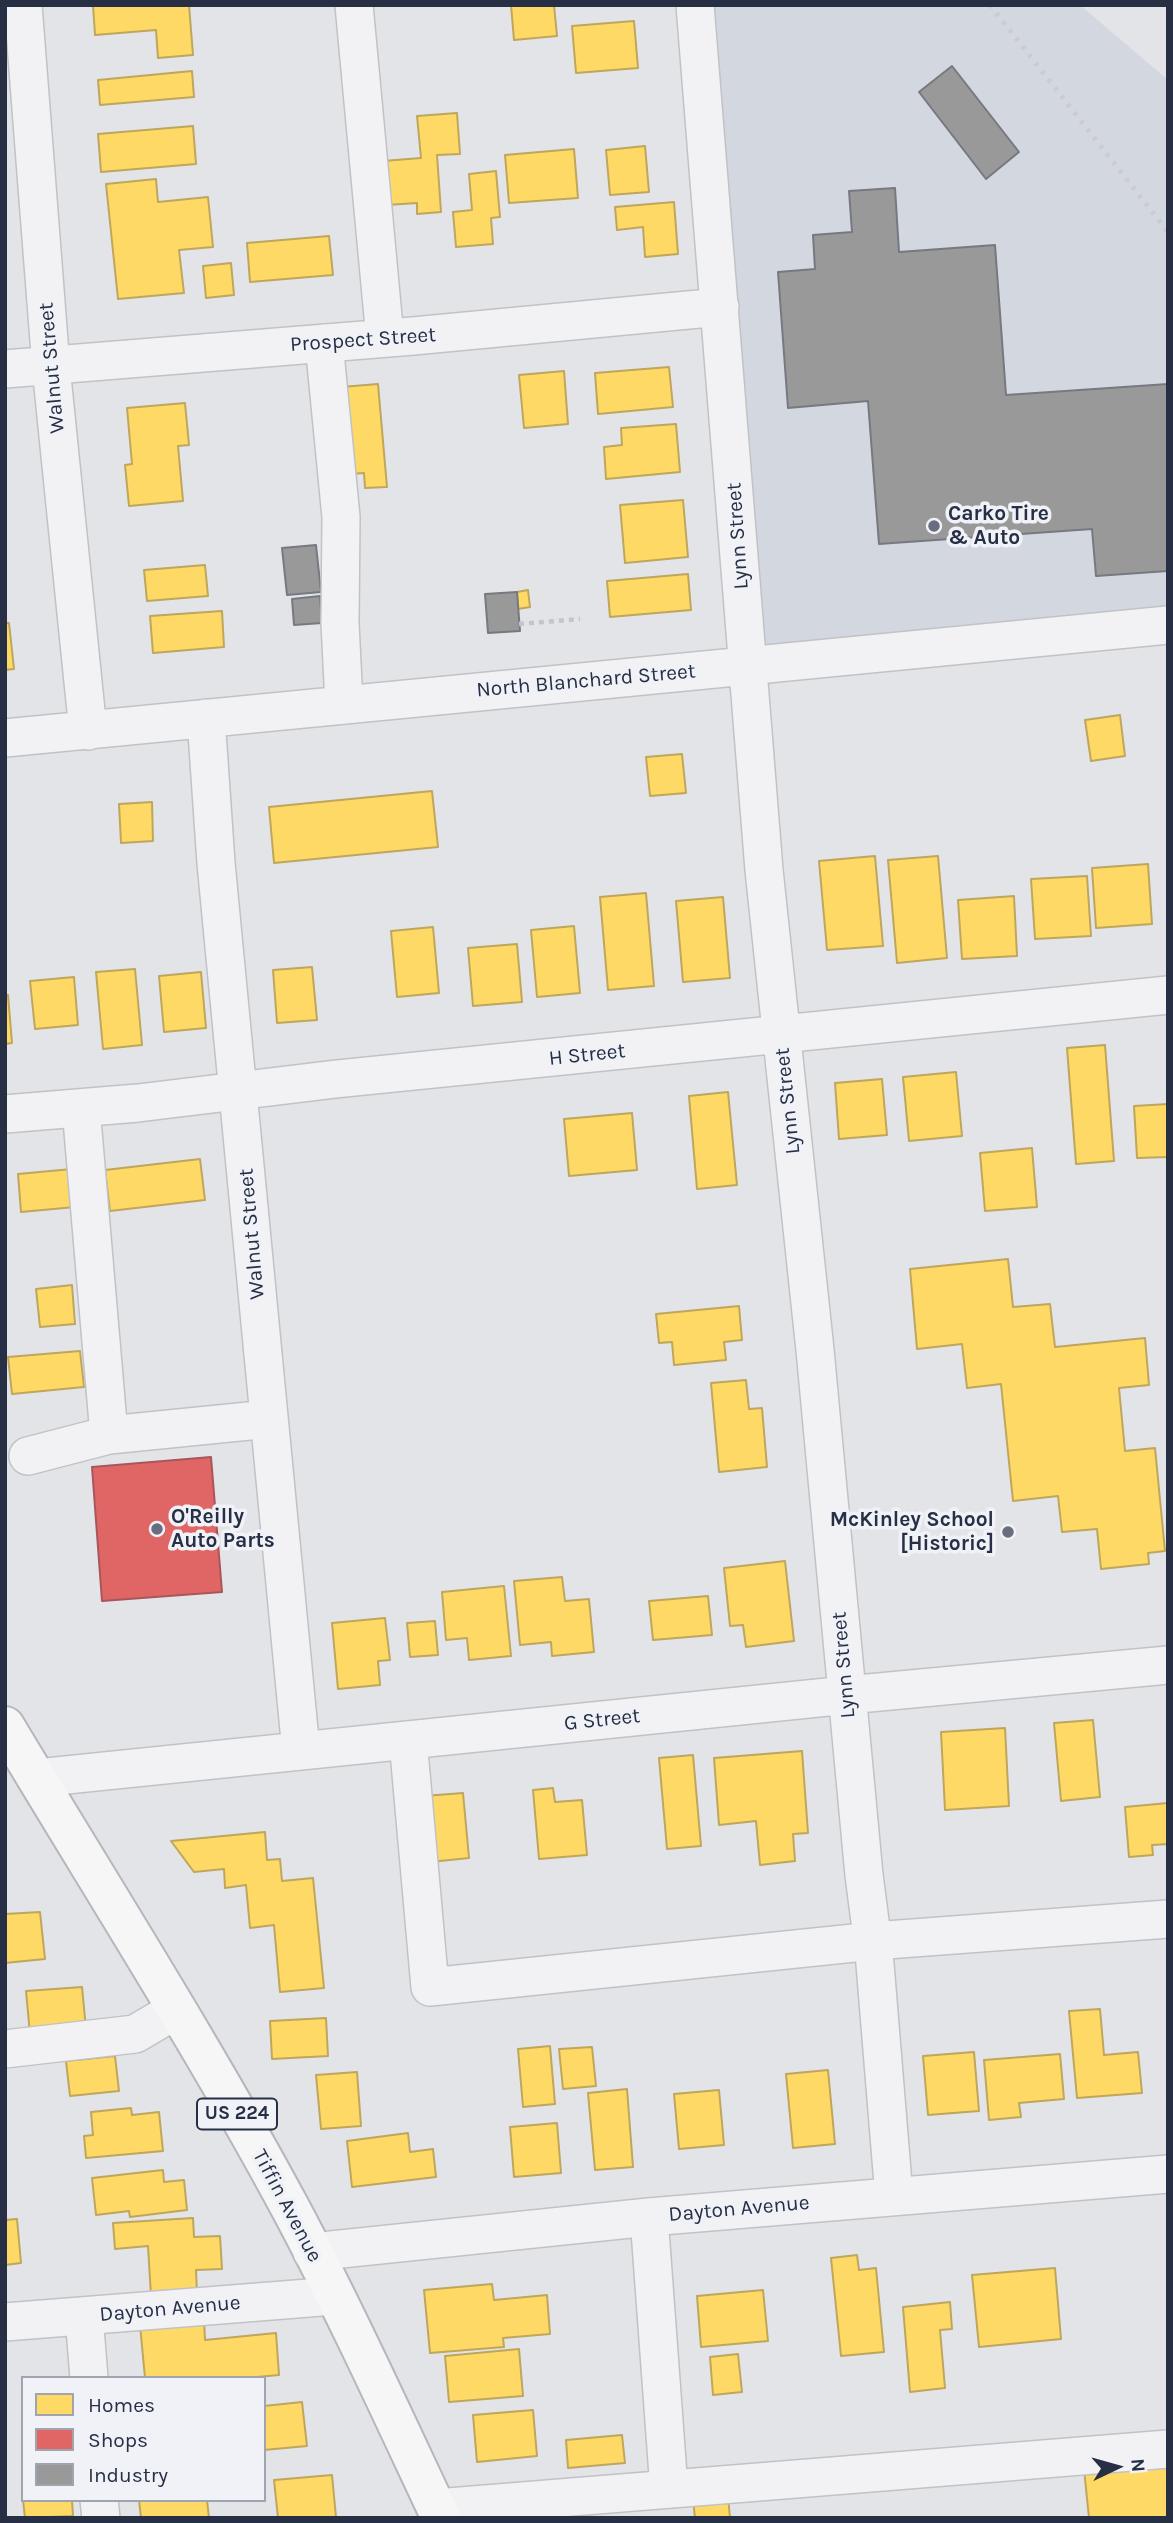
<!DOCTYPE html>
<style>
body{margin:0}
#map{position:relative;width:1173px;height:2523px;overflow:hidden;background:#e3e4e8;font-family:Karla,sans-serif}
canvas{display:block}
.frame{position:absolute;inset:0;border:7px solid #262f44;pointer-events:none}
.legend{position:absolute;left:21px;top:2376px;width:245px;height:126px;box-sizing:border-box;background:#f0f2f8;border:2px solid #9fa4b0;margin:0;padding:9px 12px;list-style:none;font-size:21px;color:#262f44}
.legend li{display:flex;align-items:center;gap:14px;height:35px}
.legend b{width:35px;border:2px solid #9fa4b0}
.north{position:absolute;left:1082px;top:2432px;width:70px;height:70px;-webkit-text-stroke:5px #f0f2f8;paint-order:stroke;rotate:85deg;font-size:19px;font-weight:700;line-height:28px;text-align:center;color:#262f44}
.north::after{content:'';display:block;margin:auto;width:24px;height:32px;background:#262f44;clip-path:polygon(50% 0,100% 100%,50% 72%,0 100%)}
</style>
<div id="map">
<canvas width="1173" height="2523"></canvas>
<div class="frame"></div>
<ul class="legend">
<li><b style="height:19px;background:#ffd966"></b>Homes</li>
<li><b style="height:19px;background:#e06666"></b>Shops</li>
<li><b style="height:19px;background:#999"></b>Industry</li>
</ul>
<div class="north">N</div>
</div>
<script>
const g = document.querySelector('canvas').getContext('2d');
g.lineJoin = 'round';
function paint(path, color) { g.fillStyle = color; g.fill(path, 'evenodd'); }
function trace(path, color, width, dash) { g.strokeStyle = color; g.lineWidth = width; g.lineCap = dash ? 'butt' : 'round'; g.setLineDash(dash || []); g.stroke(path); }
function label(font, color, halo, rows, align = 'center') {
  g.font = font + ' Karla,sans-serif'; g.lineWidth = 7; g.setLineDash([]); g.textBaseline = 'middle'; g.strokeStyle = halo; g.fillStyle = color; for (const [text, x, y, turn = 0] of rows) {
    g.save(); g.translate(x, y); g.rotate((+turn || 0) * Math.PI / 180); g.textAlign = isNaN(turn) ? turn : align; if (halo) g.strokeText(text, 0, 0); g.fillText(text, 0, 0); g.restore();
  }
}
paint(new Path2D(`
 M695 5H1080L1168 80V625L748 665Z`), '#d3d7df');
const homes = new Path2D(`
 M93 5H189L193 55 158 58 156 30 95 35Z
 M511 5H554L557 36 514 40Z
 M634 21 638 68 576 73 572 26Z
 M192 71 194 97 100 105 98 80Z
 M457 113 460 154 437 155 441 212 417 214V203L387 205 383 161 421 158 417 116Z
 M193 126 196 164 101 172 98 134Z
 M645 146 649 192 610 195 606 150Z
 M574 149 578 198 509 203 505 155Z
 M496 171 500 217 491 218 493 244 456 247 453 212 472 210 469 174Z
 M156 179 158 202 208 197 213 247 179 250 184 293 118 299 106 184Z
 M674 202 678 254 645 257 643 227 617 230 615 207Z
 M329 236 333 275 250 282 247 243Z
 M231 263 234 295 206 298 203 266Z
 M669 367 673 407 598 414 595 373Z
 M564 371 568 424 524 428 519 375Z
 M378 384 387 487 365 488 364 473 349 474 341 387Z
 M185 403 189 445 178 446 183 501 129 506 125 465 132 464 127 408Z
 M676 424 680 472 606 479 604 447 622 445 621 428Z
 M683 500 688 557 625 563 620 505Z
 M205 565 208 596 147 601 144 570Z
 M688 574 691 610 610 617 607 581Z
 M528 590 530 607 518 609 517 592Z
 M222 611 224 647 153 653 150 616Z
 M5 623H9L14 669 5 670Z
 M1120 715 1125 756 1091 761 1085 720Z
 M682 754 686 793 650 796 646 757Z
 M432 791 438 847 274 863 269 807Z
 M152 802 153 841 121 843 119 804Z
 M875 856 883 946 827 950 819 861Z
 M938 856 947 958 897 963 888 860Z
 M1148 864 1152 924 1096 928 1092 868Z
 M1087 876 1091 936 1035 939 1031 879Z
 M646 893 654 986 608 990 600 897Z
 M1014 896 1017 956 962 959 958 900Z
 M723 897 730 978 683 982 676 901Z
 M574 926 580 993 537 997 531 930Z
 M433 927 439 993 397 997 391 931Z
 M517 944 522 1002 473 1006 468 948Z
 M312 967 317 1020 277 1023 273 970Z
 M135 969 142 1045 103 1049 96 972Z
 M201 972 206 1028 164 1032 159 976Z
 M74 977 78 1025 35 1029 30 981Z
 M5 995H8L12 1043 5 1044Z
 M1105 1045 1114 1161 1076 1164 1067 1048Z
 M956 1072 962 1136 909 1141 903 1077Z
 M882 1079 887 1135 839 1139 835 1083Z
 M728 1092 737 1185 697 1189 689 1096Z
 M1168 1104V1157L1137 1158 1134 1106Z
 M632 1113 637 1170 569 1176 564 1119Z
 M1032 1148 1037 1207 985 1211 980 1153Z
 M200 1159 205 1200 110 1211 105 1170Z
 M72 1169 75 1207 21 1212 18 1174Z
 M1008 1259 1013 1307 1050 1304 1055 1347 1145 1338 1149 1385 1119 1388 1125 1451 1155 1448 1165 1551 1148 1553 1149 1564 1101 1569 1097 1529 1062 1532 1058 1496 1013 1501 1001 1384 967 1388 962 1344 917 1349 910 1269Z
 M72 1285 75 1324 40 1327 36 1289Z
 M739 1306 742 1340 724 1342 726 1360 674 1365 672 1342 659 1343 656 1314Z
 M80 1351 84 1387 12 1394 8 1357Z
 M746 1380 749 1409 762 1408 767 1467 719 1472 711 1383Z
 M785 1561 794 1641 746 1647 743 1625 730 1626 724 1568Z
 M562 1577 565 1601 589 1599 594 1652 552 1656 551 1642 520 1645 514 1581Z
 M504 1586 511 1656 469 1660 467 1638 446 1640 442 1592Z
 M708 1596 712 1635 653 1640 649 1601Z
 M385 1618 390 1660 378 1661 380 1685 338 1689 332 1623Z
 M435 1621 438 1655 410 1657 407 1623Z
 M1093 1720 1100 1797 1061 1801 1054 1723Z
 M1005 1728 1009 1806 945 1810 941 1732Z
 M802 1751 808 1833 793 1834 795 1861 760 1865 756 1821 719 1825 714 1758Z
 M693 1755 701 1846 667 1849 659 1758Z
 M553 1788 555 1802 582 1800 587 1855 539 1859 533 1790Z
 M463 1793 469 1858 430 1862 424 1796Z
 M1168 1803V1844L1152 1845 1153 1855 1129 1857 1125 1807Z
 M265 1832 267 1860 280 1859 282 1881 313 1878 324 1988 280 1992 274 1925 250 1928 246 1885 225 1888 224 1869 194 1872 171 1841Z
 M40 1912 45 1959 5 1963V1914Z
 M82 1987 86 2029 30 2034 26 1991Z
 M1100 2009 1104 2055 1138 2052 1142 2093 1077 2098 1069 2011Z
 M326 2018 328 2056 272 2059 270 2021Z
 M550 2046 555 2104 523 2107 518 2049Z
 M592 2047 596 2086 563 2089 559 2049Z
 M974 2052 979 2111 928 2115 923 2056Z
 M1060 2054 1064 2099 1019 2103 1021 2117 989 2120 984 2060Z
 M115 2056 119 2091 70 2096 66 2061Z
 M828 2070 835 2144 793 2148 786 2074Z
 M357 2072 361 2126 321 2129 316 2075Z
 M627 2089 633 2167 595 2170 588 2093Z
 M719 2090 724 2145 679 2149 674 2094Z
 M131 2108 132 2115 159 2112 163 2151 86 2158 84 2136 93 2135 91 2112Z
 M557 2123 561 2173 514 2177 510 2127Z
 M408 2133 410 2152 433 2149 436 2177 352 2187 347 2141Z
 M163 2170 164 2182 184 2180 187 2210 130 2217 129 2211 96 2215 92 2178Z
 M193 2218 194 2237 220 2236 222 2269 196 2270 197 2294 151 2296 148 2246 115 2249 113 2223Z
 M17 2219 21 2263 5 2265V2220Z
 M857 2255 859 2270 876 2268 884 2352 841 2356 831 2258Z
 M1055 2268 1061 2339 979 2347 972 2275Z
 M492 2284 494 2300 547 2295 550 2334 503 2338 504 2347 430 2353 424 2290Z
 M763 2290 768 2341 701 2347 697 2296Z
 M950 2302 952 2329 940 2330 945 2388 910 2392 903 2307Z
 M204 2320 205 2340 276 2333 279 2375 246 2378H145L140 2325Z
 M519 2349 523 2396 449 2402 445 2356Z
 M738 2354 742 2392 713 2395 710 2357Z
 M302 2402 307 2446 264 2450V2406Z
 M533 2410 537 2456 477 2462 473 2415Z
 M622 2435 625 2463 568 2468 566 2440Z
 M1168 2462V2518H1089L1084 2469Z
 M332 2475 336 2517 278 2518 274 2480Z
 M728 2496 730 2518H695L693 2499Z
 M23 2500H72L73 2516 25 2518Z
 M139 2500H207L209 2518H141Z
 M584 2511 585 2518H531Z`);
paint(homes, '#ffd966');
trace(homes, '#bea65c', 2);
const shops = new Path2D(`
 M211 1457 222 1592 102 1601 92 1467Z`);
paint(shops, '#e06666');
trace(shops, '#a8565c', 2);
const industry = new Path2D(`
 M952 66 1019 152 986 179 919 92Z
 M895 188 899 252 995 245 1006 395 1168 384V571L1096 576 1092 529 879 544 868 401 788 408 778 272 815 269 813 235 852 232 849 191Z
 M316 545 321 592 287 595 282 548Z
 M517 592 520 631 488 633 485 594Z
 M320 596 322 623 294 625 292 599Z`);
paint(industry, '#999');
trace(industry, '#767980', 2);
const minor = new Path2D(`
 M23 5 51 367 88 731
 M354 5 385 338
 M695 5 764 870 815 1350 864 1875 874 1952 894 2196
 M324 343 341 517 340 623 344 704
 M5 369 413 336 720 307
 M206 718 216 863 301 1751
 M5 738 1168 625
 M81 1108 109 1435 269 1419
 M5 1114 138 1103 336 1079 1168 995
 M28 1456 109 1435
 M408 1740 430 1987 873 1941 1168 1919
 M37 1778 847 1695 1168 1665
 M5 2049 135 2034 176 2010
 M649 2217 669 2489
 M312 2252 649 2217 1168 2174
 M84 2316 89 2378
 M5 2322 334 2296
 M99 2500 101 2518
 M436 2508 1168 2449`);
const highway = new Path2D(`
 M5 1726C102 1888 204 2047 293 2213 346 2313 393 2416 441 2518`);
trace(minor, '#c1c2c6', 40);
trace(highway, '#b5b7bd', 42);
trace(new Path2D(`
 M519 624 580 619`), '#c3c5c9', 4.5, [5, 5]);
trace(minor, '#f2f2f4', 37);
trace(highway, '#f6f6f7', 38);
trace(new Path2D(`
 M990 5 1168 232`), '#caccd0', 5, [3.5, 7]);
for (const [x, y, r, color] of [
 [934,526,7,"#686e7d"],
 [157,1529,7,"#686e7d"],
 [1008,1532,7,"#686e7d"]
]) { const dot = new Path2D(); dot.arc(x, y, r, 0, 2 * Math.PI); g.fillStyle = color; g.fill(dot); trace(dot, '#f0f2f8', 2.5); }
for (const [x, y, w] of [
 [237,2114,80]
]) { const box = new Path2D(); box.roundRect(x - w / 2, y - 15.5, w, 31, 5); g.fillStyle = '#f0f2f8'; g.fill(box); trace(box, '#262f44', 2); }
label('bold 19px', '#262f44', null, [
 ["US 224",237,2114]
]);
label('21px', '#262f44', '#f0f2f8', [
 ["Prospect Street",363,340,-4],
 ["Walnut Street",52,368,-95],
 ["Lynn Street",738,536,-94],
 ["North Blanchard Street",586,681,-5],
 ["H Street",587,1055,-6],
 ["Lynn Street",788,1101,-96],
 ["Walnut Street",252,1234,-95],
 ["Lynn Street",844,1665,-95],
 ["G Street",602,1720,-6],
 ["Tiffin Avenue",287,2206,62],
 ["Dayton Avenue",739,2209,-5],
 ["Dayton Avenue",170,2309,-5]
]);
label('bold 21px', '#262f44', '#f0f2f8', [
 ["Carko Tire",948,514],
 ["& Auto",948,538],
 ["O'Reilly",171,1517],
 ["Auto Parts",171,1541],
 ["McKinley School",994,1520,"right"],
 ["[Historic]",994,1544,"right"]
], 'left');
</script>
